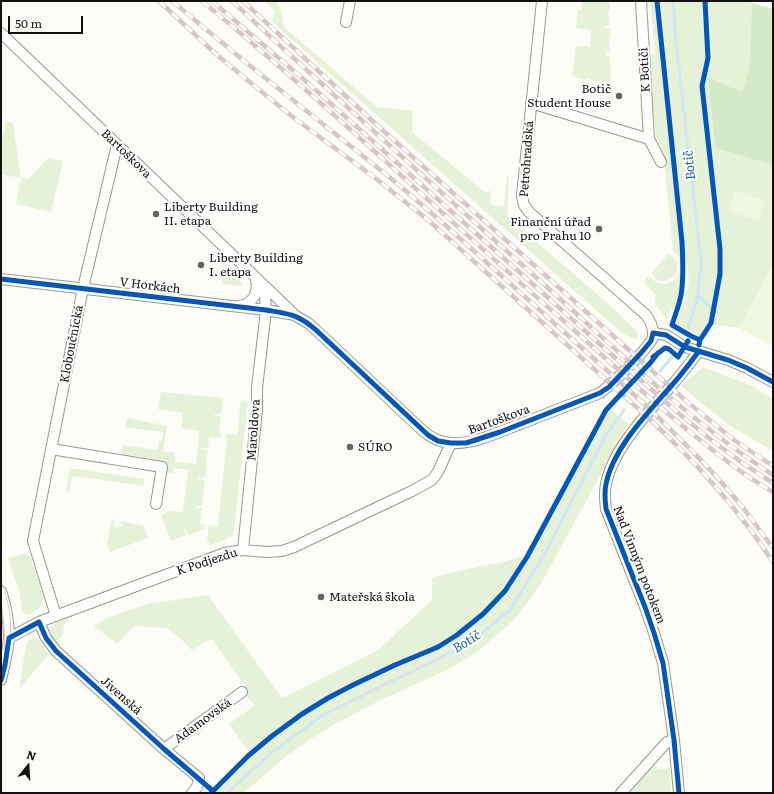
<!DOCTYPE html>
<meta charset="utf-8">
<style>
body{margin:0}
#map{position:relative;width:774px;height:794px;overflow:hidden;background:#fdfcf7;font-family:Literata,serif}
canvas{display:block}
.frame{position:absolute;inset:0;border:2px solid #111;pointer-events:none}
.north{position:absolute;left:8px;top:746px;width:40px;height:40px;-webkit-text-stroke:3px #fff;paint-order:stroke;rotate:18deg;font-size:11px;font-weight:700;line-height:16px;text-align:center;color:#111}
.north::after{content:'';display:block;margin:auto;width:14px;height:18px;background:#111;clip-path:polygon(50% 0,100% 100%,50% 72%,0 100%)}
.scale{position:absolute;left:8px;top:16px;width:75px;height:18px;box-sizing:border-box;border:2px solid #111;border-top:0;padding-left:5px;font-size:12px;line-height:14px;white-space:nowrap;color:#111;-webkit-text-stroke:3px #fff;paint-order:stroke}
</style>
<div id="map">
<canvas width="774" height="794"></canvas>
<div class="frame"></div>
<div class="north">N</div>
<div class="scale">50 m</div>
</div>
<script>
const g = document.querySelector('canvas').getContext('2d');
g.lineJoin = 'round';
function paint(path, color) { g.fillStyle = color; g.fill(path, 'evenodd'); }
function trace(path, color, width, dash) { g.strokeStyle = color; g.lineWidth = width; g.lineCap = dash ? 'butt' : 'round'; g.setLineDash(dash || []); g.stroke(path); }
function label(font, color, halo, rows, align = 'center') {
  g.font = font + ' Literata,serif'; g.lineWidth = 4; g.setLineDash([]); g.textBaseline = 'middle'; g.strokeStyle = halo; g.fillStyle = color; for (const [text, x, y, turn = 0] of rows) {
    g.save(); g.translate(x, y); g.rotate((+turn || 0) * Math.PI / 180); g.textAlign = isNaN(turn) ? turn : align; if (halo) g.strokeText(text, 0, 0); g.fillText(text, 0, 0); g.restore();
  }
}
paint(new Path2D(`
 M264 1H276L281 10 284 27 377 107 413 111 412 132 486 193 491 190 490 205 504 206 507 176 509 177 507 216 614 309 637 331V340L623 334 272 22 275 11Z
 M582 1H610V10L608 11 610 25 605 26 606 29 610 28 611 38H609L610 52 605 53 606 56H610L611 77 608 84 587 78 586 80 572 76 576 46 590 47 591 30 576 28 578 10H581Z
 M650 1H746L752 3 749 70 742 92 708 77 715 148 773 165V265L739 328 709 324 700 336 676 324 684 302 689 281 687 264 673 251 664 159 656 134 647 52 655 55Z
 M6 121 13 123 21 178 28 179 48 158 63 161 51 212 16 204 21 178 1 174V143Z
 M669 254C693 269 661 294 652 273L667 255Z
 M223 269H228L242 283V285L238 286 224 284 223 283 222 272Z
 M680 274C681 285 678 298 674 309L671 308 667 320 655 304V300L656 296C654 290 646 288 644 281L647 278 649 277C652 279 654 281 657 282 667 287 674 281 680 274Z
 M703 367 752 386 773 399V451L726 423 681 386Z
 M161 392 223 398 221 414H214V415L221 416 219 433H221V438L209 437 208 448H201V450H208L205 478 198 477V479L205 480 202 506H195V507L202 508 200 524 206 525 204 530 203 529 188 535 185 528 184 529 186 535 171 541 161 515 169 511 183 512 188 470 174 468 173 473 154 471 156 459 121 454 123 445 157 450 159 441H162L163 431 162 432 125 427 127 418 167 426 163 451 175 453V462L196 464 199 431 181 428 183 413 158 409Z
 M241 400 248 401 234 531 232 536 227 538V539L210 545 207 538 209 525 218 526 227 439 225 438 226 434 237 435Z
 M610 409 628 424 542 582 527 603 513 621 477 652 447 670 379 701 340 721 312 738 285 757 244 793H213L241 765 252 756 229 724 255 705 242 692 245 686 213 640H208L192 650 183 641 167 628 134 626 117 644 94 626 107 618 147 604 208 595 282 698 378 650 432 600V579L437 576 481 566 500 563 526 555 530 556 577 469Z
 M70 468 144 479V486L74 476V477H72L69 492H66Z
 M112 519 115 520 114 526 122 527 120 521 144 526 148 538 110 552 107 544Z
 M24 554 29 555 41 587 43 602 37 610 28 615 23 613 22 610 19 591 8 558Z
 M70 617 64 626 62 637 55 643C51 637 49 632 52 625Z
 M35 638 40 641 49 654 19 689 26 645 29 640Z
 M652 766 659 769 670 768 671 793H626Z`), '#e6f2d8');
paint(new Path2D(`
 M752 3 773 9V165L715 148 708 77 742 92 749 70Z`), '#d6e9c6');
paint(new Path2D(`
 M735 191 765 200 759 221 728 211Z
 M773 265V346L739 328Z`), '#eff6e2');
trace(new Path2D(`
 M673 1 676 41 701 263 697 300 688 328
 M698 295 711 309
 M660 371 672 357
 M227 793 276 749 325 714 470 643 510 610 545 553 606 435 624 410`), '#cfe6f6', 3);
const minor = new Path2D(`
 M641 1 649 139 661 162
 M346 22 350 1
 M1 33 296 316 308 323 316 330 422 430C431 438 440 443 452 443 476 444 501 431 523 423 548 413 574 403 600 393 610 386 650 347 653 337 654 328 650 320 645 314L529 212 524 205 523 201 522 195 542 1
 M531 103 649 139
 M1 279 266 310 295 315
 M239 306C252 305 259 293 256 280
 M653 333 666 335 685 347 728 360 747 368 773 382
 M51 449 162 467 156 504
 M243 550 257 409V388L266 310 265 296 259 283
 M1 591C6 606 9 622 9 637 8 652 4 666 1 680
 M56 616 33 541 83 288 117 145
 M39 622 46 638 56 651 164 749 199 778 197 787 192 793
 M9 638 39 622 225 553 243 550 267 552 282 551 294 547 412 491 432 480 438 472 451 443
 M164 749 242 692
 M621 793 667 742 674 740
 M679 793 674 740 663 663 654 633 645 607 606 509C605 501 604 493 606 484 613 448 648 413 672 385 682 374 690 363 699 351`);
trace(minor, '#979795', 12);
trace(minor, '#fffffe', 10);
trace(new Path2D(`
 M1 582C17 619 10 651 1 689
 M1 604C4 619 5 634 4 650`), '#d8c6c6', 1);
const rail = new Path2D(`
 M159 1 217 55 251 83 294 118 374 177 428 220 643 413C692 458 737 507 773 562
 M172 1 249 65 393 180 436 217 640 400C676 434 713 470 744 509 754 522 763 535 773 548
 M202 1C327 104 443 216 565 322 607 359 647 397 690 432 716 453 743 475 773 492
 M212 1 301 77 611 354 676 411 710 439 741 462 773 483
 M232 1C336 98 442 193 548 288 620 353 691 422 773 475
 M243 1 377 125 685 400 734 440 773 466`);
trace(rail, '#d8c6c6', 4.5);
trace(rail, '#fff', 3, [9]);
trace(new Path2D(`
 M657 1 682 242C683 260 684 278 681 295 679 306 675 315 672 325L691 336 700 340
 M1 279 266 310C289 314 298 314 316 330L428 435 438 441 451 443H466L500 432 600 393 609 387 641 353 651 341 653 333 666 335 685 347 728 360 747 368 773 382
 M699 345 700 340 711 323 720 274V249L702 86 708 58 705 1
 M653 357 665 348 669 349 678 357 688 341
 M1 680 5 665 9 638 39 622 46 638 56 651 164 749 213 791
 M211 793 248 756 272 736 302 714 328 698 353 685 395 665 438 647 457 635 483 614 505 591 527 557 606 410 651 362 658 353
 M679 793 674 740 663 663 654 633 645 607 606 509C605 501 604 493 606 484 613 448 648 413 672 385 682 374 690 363 699 351`), '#0057b8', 5);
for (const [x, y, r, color] of [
 [619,96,4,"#646362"],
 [156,214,4,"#646362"],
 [599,229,4,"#646362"],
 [201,265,4,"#646362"],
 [350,447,4,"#646362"],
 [321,597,4,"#646362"]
]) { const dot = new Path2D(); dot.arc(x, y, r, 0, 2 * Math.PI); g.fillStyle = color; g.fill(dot); trace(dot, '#fff', 1.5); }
label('12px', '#111', '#fff', [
 ["K Botiči",645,70,-93],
 ["Bartoškova",126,154,44],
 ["Petrohradská",527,159,-86],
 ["V Horkách",150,286,7],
 ["Kloboučnická",72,344,-79],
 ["Bartoškova",499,420,-20],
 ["Maroldova",254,430,-86],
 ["K Podjezdu",207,562,-18],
 ["Nad Vinným potokem",639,565,69],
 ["Jivenská",121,696,42],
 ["Adamovská",203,721,-36]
]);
label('12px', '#111', '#fff', [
 ["Botič",611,89,"right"],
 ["Student House",611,103,"right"],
 ["Liberty Building",164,207],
 ["II. etapa",164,221],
 ["Finanční úřad",591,222,"right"],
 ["pro Prahu 10",591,236,"right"],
 ["Liberty Building",209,258],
 ["I. etapa",209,272],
 ["SÚRO",358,447],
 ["Mateřská škola",329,597]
], 'left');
label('italic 13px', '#1b61a2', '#fff', [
 ["Botič",690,165,-96],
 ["Botič",467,642,-32]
]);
</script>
